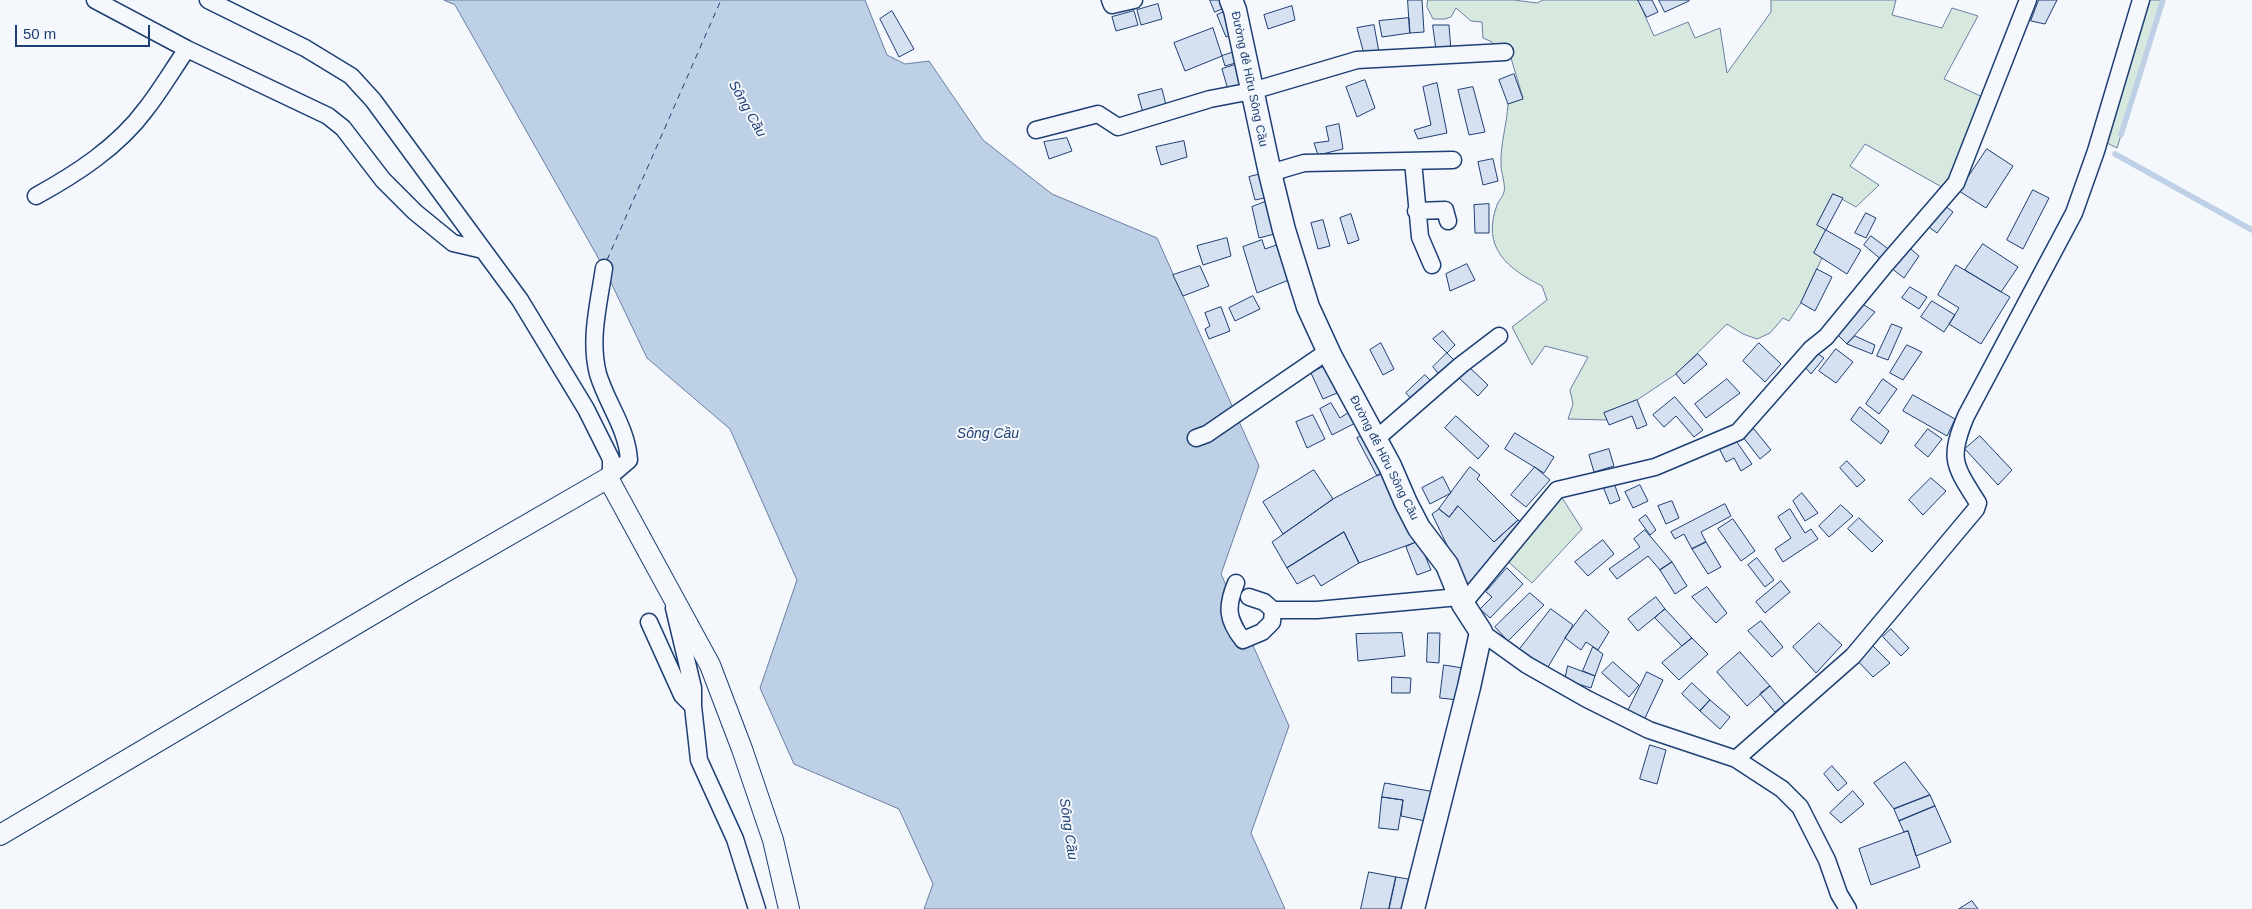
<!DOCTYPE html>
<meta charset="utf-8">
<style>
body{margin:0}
#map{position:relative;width:2252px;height:909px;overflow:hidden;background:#f4f7fb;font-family:Arial,sans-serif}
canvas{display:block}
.scale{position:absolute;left:15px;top:25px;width:135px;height:22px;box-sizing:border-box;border:2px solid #1d3f73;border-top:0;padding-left:6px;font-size:15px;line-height:18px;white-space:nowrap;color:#1d3f73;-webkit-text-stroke:4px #f4f7fb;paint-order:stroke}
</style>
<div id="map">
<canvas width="2252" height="909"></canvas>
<div class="scale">50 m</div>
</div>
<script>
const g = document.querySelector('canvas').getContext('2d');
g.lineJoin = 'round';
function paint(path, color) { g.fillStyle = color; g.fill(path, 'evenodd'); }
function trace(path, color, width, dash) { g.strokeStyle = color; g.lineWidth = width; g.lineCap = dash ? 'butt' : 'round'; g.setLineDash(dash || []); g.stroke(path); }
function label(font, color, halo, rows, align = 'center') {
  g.font = font + ' Arial,sans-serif'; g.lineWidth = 4; g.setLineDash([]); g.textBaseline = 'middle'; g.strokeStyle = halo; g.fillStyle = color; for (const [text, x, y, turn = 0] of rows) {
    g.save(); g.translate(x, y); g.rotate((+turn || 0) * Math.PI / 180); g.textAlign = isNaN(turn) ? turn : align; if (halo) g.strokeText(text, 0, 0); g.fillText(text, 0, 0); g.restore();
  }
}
const green = new Path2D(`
 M1428 0H1514L1537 3 1543 0H1638L1654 36 1688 22 1695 38 1720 28 1727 73 1771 12V0H1896L1892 15 1942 28 1952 8 1978 16 1944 79 1989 100 1949 191 1865 144 1850 166 1879 185 1856 207 1833 194 1818 224 1826 230 1814 253 1822 258 1801 303 1789 321 1783 318 1770 333 1757 339 1743 334 1727 324 1676 374 1637 400 1605 413 1607 420 1568 419 1573 404 1570 390 1588 357 1545 346 1532 365 1512 327 1547 300 1542 286C1508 269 1481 248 1497 205 1498 201 1503 197 1504 192 1506 185 1501 173 1501 165 1500 145 1507 124 1508 104L1523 98 1508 48 1495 52 1492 42 1483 38 1482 22 1471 21 1456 8 1451 17 1445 19H1433L1427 7Z
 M2141 0H2163L2117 148 2099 139Z
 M1557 490 1582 529 1532 583 1503 557Z`);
paint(green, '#d7e8df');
trace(green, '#687fa3', 1);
const water = new Path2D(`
 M444 0H865L887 55 905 64 929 61 983 140 1052 194 1157 238 1259 466 1221 574 1289 726 1251 833 1285 909H924L933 884 899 809 794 764 760 688 797 580 730 429 647 358 604 268 455 5Z`);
paint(water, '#bed0e5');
trace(water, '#687fa3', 1);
trace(new Path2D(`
 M2121 135 2163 0
 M2115 154 2252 230`), '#bed0e5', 5.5);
trace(new Path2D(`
 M607 260 721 0`), '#1d3f73', 1, [6, 5]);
const building = new Path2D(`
 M1210 0H1227L1229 6 1215 12Z
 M1408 0H1422L1424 32 1410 33Z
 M1638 0H1652L1658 12 1647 17Z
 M1659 0H1689V1L1665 12Z
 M2039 0H2057L2045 24 2031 21Z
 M1158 4 1162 19 1141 25 1137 10Z
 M1292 6 1295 20 1268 29 1264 15Z
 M1230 9 1238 32 1226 37 1217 15Z
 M892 11 914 49 899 57 880 19Z
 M1134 11 1138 25 1116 31 1112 17Z
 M1409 18 1410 33 1382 37 1379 21Z
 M1374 25 1379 52 1364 54 1357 28Z
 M1433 25H1449L1451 51 1437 54Z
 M1213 28 1222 56 1185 71 1174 43Z
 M1240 50 1243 61 1225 66 1222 56Z
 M1238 64 1247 88 1229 93 1222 69Z
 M1514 74 1523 99 1508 104 1499 80Z
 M1365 80 1375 108 1357 117 1346 87Z
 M1437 83 1447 133 1418 139 1414 130 1431 125 1423 87Z
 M1473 87 1485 132 1469 135 1458 90Z
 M1162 89 1167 109 1144 116 1138 95Z
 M1339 124 1343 149 1318 155 1314 143 1329 141 1326 127Z
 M1067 138 1072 151 1049 159 1044 142Z
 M1184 141 1187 157 1161 165 1156 147Z
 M1987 149 2013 166 1986 208 1959 191Z
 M1493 159 1498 181 1483 185 1478 162Z
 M1265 173 1269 197 1255 200 1249 177Z
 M2033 190 2049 198 2023 249 2007 240Z
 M1833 194 1843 198 1826 230 1817 225Z
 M1270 200 1278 233 1259 238 1252 207Z
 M1940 202 1953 212 1937 233 1922 222Z
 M1489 204V233H1475L1474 205Z
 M1866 213 1876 218 1866 238 1855 233Z
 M1351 214 1359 240 1348 244 1340 218Z
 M1323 220 1330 246 1318 249 1311 223Z
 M1826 230 1861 250 1847 274 1814 253Z
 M1871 236 1891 251 1883 261 1864 245Z
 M1227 238 1231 256 1203 265 1197 246Z
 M1262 240 1265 249 1282 243 1291 279 1257 293 1243 247Z
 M1904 243 1919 256 1904 278 1886 264Z
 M1983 244 2018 267 2001 292 1965 270Z
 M1467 264 1475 280 1450 291 1446 274Z
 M1956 265 2010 297 1981 344 1949 324 1959 308 1938 295Z
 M1200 266 1209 286 1183 296 1173 275Z
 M1817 269 1832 277 1815 311 1801 303Z
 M1910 287 1927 297 1919 309 1902 298Z
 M1253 296 1260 309 1235 321 1229 308Z
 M1932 301 1955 315 1944 332 1921 317Z
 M1864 305 1875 312 1847 344 1837 334Z
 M1221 307 1230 331 1209 339 1205 329 1210 326 1205 313Z
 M1892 324 1902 328 1888 360 1877 356Z
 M1443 331 1455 345 1447 353 1433 339Z
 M1855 336 1875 345 1872 354 1847 344Z
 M1381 343 1394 369 1383 375 1370 350Z
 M1759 343 1781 364 1765 382 1743 361Z
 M1907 345 1922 352 1903 380 1890 373Z
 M1811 349 1824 358 1811 374 1800 361Z
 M1836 349 1853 362 1836 383 1819 371Z
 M1447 353 1457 363 1442 378 1433 367Z
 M1698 354 1707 364 1684 384 1676 374Z
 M1325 366 1337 393 1323 399 1311 373Z
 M1468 366 1488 385 1478 396 1458 377Z
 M1425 375 1434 384 1414 402 1406 393Z
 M1727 379 1740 393 1706 418 1695 404Z
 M1883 379 1897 389 1879 414 1866 404Z
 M1913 395 1955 419 1947 436 1903 411Z
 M1675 397 1703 430 1694 437 1676 416 1664 427 1653 415Z
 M1637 400 1647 425 1637 429 1632 416 1609 425 1604 413Z
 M1331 403 1340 418 1355 408 1361 420 1332 435 1320 409Z
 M1860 407 1889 431 1881 444 1851 420Z
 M1313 415 1325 439 1307 448 1296 422Z
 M1456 416 1489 446 1478 459 1445 428Z
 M1754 429 1771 450 1760 459 1743 437Z
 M1928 429 1942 439 1928 457 1915 446Z
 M1367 433 1386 471 1377 476 1357 438Z
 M1515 433 1554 457 1544 473 1505 449Z
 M1980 436 2012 470 1998 485 1965 449Z
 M1734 438 1752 464 1741 471 1734 458 1726 462 1717 444Z
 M1609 449 1614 466 1594 472 1589 455Z
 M1847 461 1865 480 1857 487 1840 468Z
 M1470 467 1480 475 1477 479 1518 520 1494 542 1458 506 1449 517 1439 509Z
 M1535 467 1550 480 1526 507 1511 495Z
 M1314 470 1333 499 1283 534 1263 502Z
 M1386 471 1419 541 1359 563 1344 532 1287 568 1272 542 1333 499Z
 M1443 477 1451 493 1430 504 1422 488Z
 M1931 478 1946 491 1923 515 1909 500Z
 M1613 480 1620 500 1610 504 1602 484Z
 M1640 485 1648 501 1633 508 1625 492Z
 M1802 493 1818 513 1805 521 1793 501Z
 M1672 501 1679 518 1666 524 1658 506Z
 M1725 504 1731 516 1701 532 1706 542 1692 549 1684 534 1675 539 1671 532Z
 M1841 505 1853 516 1829 537 1819 526Z
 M1458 506 1494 542 1518 520 1524 524 1469 591 1432 514 1439 509 1449 517Z
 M1790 509 1805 533 1811 529 1818 539 1783 562 1775 549 1791 538 1778 517Z
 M1646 515 1656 530 1650 535 1639 520Z
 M1859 518 1883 541 1872 552 1848 529Z
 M1733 519 1755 551 1741 561 1718 529Z
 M1645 530 1672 562 1660 570 1648 556 1617 579 1609 569 1640 547 1634 539Z
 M1344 532 1359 563 1321 586 1314 575 1297 584 1287 568Z
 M1603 540 1614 554 1588 576 1575 562Z
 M1419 541 1431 570 1417 575 1406 547Z
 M1706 542 1721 567 1708 574 1692 549Z
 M1757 558 1774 580 1765 587 1748 565Z
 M1672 562 1687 586 1675 594 1660 570Z
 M1507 568 1523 584 1490 618 1480 609 1492 597 1486 592Z
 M1781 581 1790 592 1765 613 1756 602Z
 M1707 587 1727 613 1716 623 1692 597Z
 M1530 593 1544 605 1508 641 1495 627Z
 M1656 597 1665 609 1638 631 1628 619Z
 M1551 609 1573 625 1548 667 1519 650Z
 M1665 609 1692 638 1682 646 1655 618Z
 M1586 610 1609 632 1598 650 1586 642 1581 650 1565 638Z
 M1761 621 1783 647 1772 657 1748 631Z
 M1819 623 1842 645 1816 673 1793 647Z
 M1891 629 1909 648 1901 656 1883 637Z
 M1402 633 1405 656 1358 661 1356 634Z
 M1428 633H1440L1439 663 1427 662Z
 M1692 638 1708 654 1679 680 1662 663Z
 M1869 642 1890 663 1873 677 1853 656Z
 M1593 647 1603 654 1595 676 1583 671Z
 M1740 652 1770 686 1747 706 1717 672Z
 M1613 662 1639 685 1629 697 1602 673Z
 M1444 665 1463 668 1458 700 1440 698Z
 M1568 666 1595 676 1591 688 1565 680Z
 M1647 672 1663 680 1644 720 1627 713Z
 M1392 677 1411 678 1410 693H1392Z
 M1692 683 1710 700 1700 711 1682 694Z
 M1770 686 1785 704 1775 712 1760 694Z
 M1710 700 1730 717 1720 729 1700 711Z
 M1650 745 1666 750 1657 784 1640 779Z
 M1905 762 1930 795 1894 809 1874 783Z
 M1832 766 1847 783 1838 791 1824 774Z
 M1385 783 1435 792 1430 822 1401 816 1403 800 1382 797Z
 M1853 791 1864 804 1841 823 1830 813Z
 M1930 795 1935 806 1899 821 1894 809Z
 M1382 797 1403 800 1398 830 1379 828Z
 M1935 806 1951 842 1916 856 1908 831 1904 832 1899 821Z
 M1908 831 1920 867 1871 885 1859 849Z
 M1369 872 1396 877 1389 909H1361Z
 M1396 877 1414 880 1408 909H1389Z
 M1972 901 1978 909H1959Z`);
paint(building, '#d5e0f0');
trace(building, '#1d3f73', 1);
const minor = new Path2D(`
 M95 0 187 49 328 116 343 128 383 180 415 212 453 243 483 250
 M208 0 305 48 351 76 373 100 520 300 586 409 611 459V470L608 478
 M1110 0 1112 5 1134 0
 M1036 130 1098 114 1118 127 1210 99 1252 91 1357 60 1505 52
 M1413 161 1420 237 1432 265
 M1270 173 1304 163 1453 160
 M36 196C76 174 118 147 146 109 161 90 173 69 187 49
 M1416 211 1445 210 1448 221
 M604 268C599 303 589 339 598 374 607 404 627 428 629 460L608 478
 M1196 438 1207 434 1328 351
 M1376 439 1461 365 1499 336
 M1236 583C1226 607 1227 620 1243 640L1262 632 1272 622 1273 610H1317L1459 597
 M1249 597 1264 602 1273 610
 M1463 604 1557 490 1655 467 1738 432 1811 349 1826 337 1886 264 1956 183 2028 0
 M674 608 693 688V706L699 760 735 839 757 909
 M649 622 682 695 693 706
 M1481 632 1527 665 1587 699 1649 730 1736 759 1782 789 1800 807 1827 860 1839 894 1848 909
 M1736 759 1853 656 1976 509 1978 503C1954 465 1948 459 1966 416L2074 213 2096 151 2141 0`);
const tertiary = new Path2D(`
 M0 835 412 591 608 478 710 665 742 749 773 840 789 909`);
const secondary = new Path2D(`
 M1231 0 1235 10 1270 173 1284 230 1308 307 1331 357 1390 466 1406 503 1419 528 1447 565 1463 604 1481 632 1469 687 1413 909`);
trace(minor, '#1d3f73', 19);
trace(tertiary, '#1d3f73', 22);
trace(secondary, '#1d3f73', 25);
trace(minor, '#f4f7fb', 16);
trace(tertiary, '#f4f7fb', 20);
trace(secondary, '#f4f7fb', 22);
label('12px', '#1d3f73', '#f4f7fb', [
 ["Đường đê Hữu Sông Cầu",1249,79,78],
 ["Đường đê Hữu Sông Cầu",1384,458,63]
]);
label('italic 14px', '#1d3f73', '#f4f7fb', [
 ["Sông Cầu",747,109,61],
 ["Sông Cầu",988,434],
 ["Sông Cầu",1068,829,82]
]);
</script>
